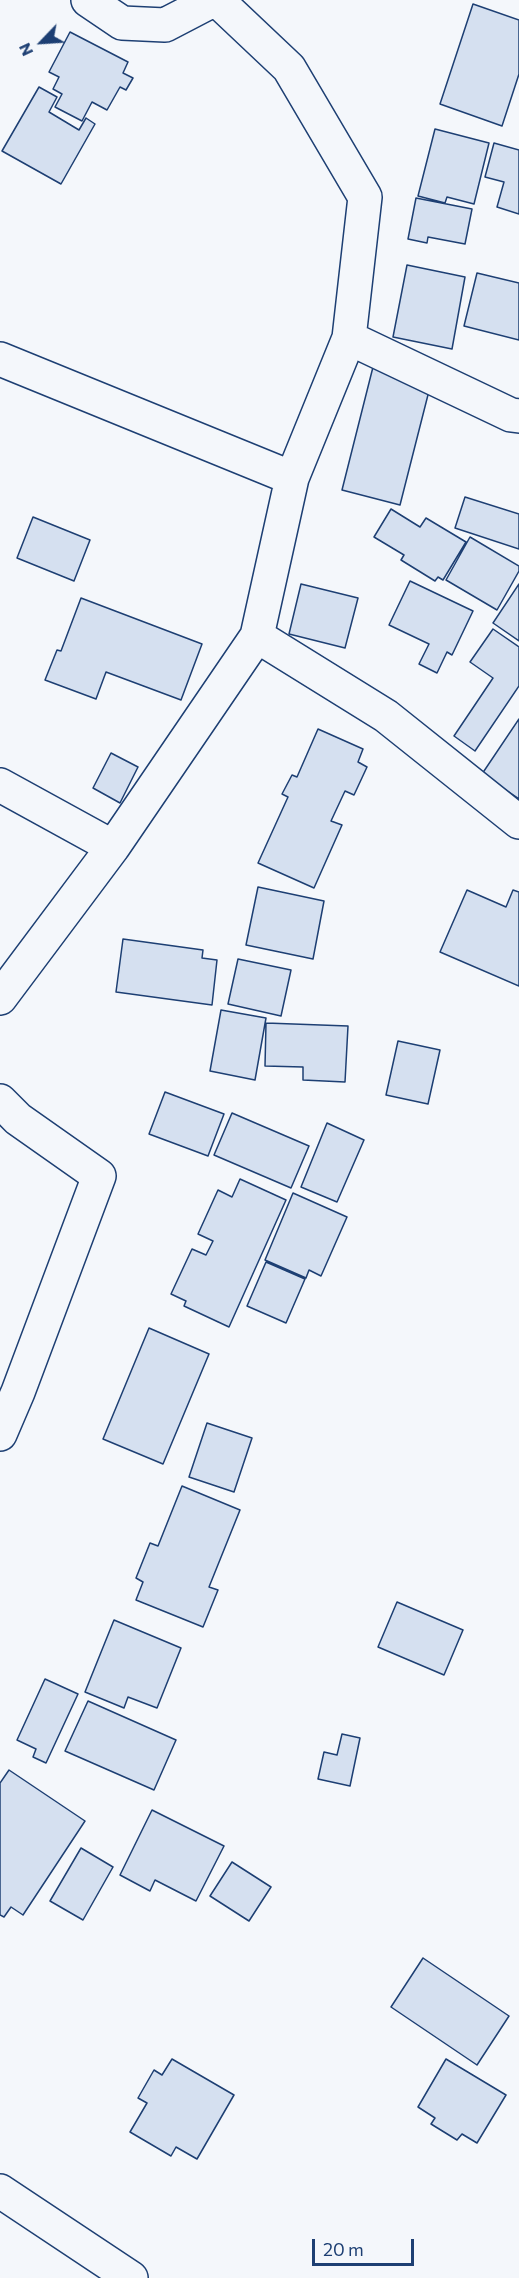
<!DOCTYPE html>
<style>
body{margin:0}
#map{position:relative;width:519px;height:2278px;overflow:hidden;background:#f4f7fb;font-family:Commissioner,sans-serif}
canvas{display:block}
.north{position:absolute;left:12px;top:12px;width:60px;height:60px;-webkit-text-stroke:4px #f4f7fb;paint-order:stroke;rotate:245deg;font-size:16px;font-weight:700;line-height:24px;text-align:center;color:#1d3f73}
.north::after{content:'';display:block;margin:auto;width:21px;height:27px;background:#1d3f73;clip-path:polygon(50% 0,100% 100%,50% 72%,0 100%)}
.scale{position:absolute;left:312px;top:2239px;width:102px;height:27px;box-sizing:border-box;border:3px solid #1d3f73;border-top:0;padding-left:8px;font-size:18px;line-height:21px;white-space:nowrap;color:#1d3f73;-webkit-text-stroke:4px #f4f7fb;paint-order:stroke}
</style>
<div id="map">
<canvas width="519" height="2278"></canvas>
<div class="north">N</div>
<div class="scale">20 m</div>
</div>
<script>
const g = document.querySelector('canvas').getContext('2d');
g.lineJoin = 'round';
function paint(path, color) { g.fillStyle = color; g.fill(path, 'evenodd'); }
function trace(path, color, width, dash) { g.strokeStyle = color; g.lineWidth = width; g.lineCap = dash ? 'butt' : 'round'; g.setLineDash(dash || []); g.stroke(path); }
const building = new Path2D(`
 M473 4 519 20V74L502 126 440 104Z
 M70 32 128 62 123 73 133 78 126 90 120 87 107 110 92 102 82 121 55 107 62 94 53 89 59 77 49 72Z
 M39 87 57 97 49 112 79 130 86 118 95 124 61 184 2 151Z
 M435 129 489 143 474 204 447 197 445 203 418 196Z
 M494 143 519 150V214L497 207 504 182 485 177Z
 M416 198 472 209 465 244 428 237 427 243 408 239Z
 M407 265 465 277 452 349 393 337Z
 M477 273 519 283V340L464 326Z
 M373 367 431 383 400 505 342 490Z
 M465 497 519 514V549L455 528Z
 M391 509 420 527 426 518 466 542 443 580 438 577 435 581 401 560 404 555 374 537Z
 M33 517 90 540 74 581 17 558Z
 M470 537 519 566V571L497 610 446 580Z
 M410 581 473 611 452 655 447 652 437 673 419 664 429 644 389 625Z
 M301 584 358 598 345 648 289 634Z
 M519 584V641L493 623Z
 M81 598 202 644 181 700 106 672 96 699 45 680 57 650 61 651Z
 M493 629 519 647V686L475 751 454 736 493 678 470 662Z
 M519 719V799L482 774Z
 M318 729 363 749 358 762 367 767 354 795 345 791 331 821 342 825 314 888 258 863 288 797 282 794 292 775 297 777Z
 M111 753 138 767 120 803 93 788Z
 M258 887 324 901 313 959 246 945Z
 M467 890 506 907 513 890 519 892V986L440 952Z
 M123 939 203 950 202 958 217 960 212 1005 116 992Z
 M238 959 291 970 281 1016 228 1004Z
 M221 1010 266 1018 255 1080 210 1071Z
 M266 1023 348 1026 345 1082 303 1080V1067L265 1066Z
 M398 1041 440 1050 428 1104 386 1095Z
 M165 1092 224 1114 208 1156 149 1134Z
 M232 1113 309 1146 291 1188 214 1155Z
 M327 1123 364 1140 337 1202 301 1187Z
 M240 1179 286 1200 229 1327 184 1306 186 1301 171 1294 192 1249 206 1255 213 1241 198 1234 218 1190 232 1197Z
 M293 1193 347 1217 321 1276 309 1270 306 1278 265 1260Z
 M266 1262 305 1279 286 1323 247 1306Z
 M149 1328 209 1354 163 1464 103 1439Z
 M207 1423 252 1438 234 1492 189 1477Z
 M182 1486 240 1510 209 1587 218 1590 203 1627 136 1600 143 1582 136 1578 150 1543 158 1546Z
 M397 1602 463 1630 444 1675 378 1647Z
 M114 1620 181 1648 157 1708 128 1697 124 1708 85 1692Z
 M45 1679 78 1694 46 1763 33 1757 36 1749 17 1740Z
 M88 1701 176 1740 154 1790 65 1751Z
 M342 1734 360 1738 350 1786 318 1779 324 1752 337 1755Z
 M9 1770 85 1821 23 1915 11 1907 4 1917 0 1915V1783Z
 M152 1810 224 1846 196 1901 155 1880 150 1891 120 1875Z
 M81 1848 113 1867 83 1920 50 1901Z
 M232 1862 271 1887 249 1921 210 1896Z
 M423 1958 509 2016 477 2065 391 2007Z
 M172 2059 234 2095 197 2159 176 2147 171 2156 130 2132 147 2103 138 2098 154 2070 162 2075Z
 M446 2059 506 2095 477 2143 462 2134 457 2140 431 2124 435 2118 418 2107Z`);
paint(building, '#d5e0f0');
trace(building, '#1d3f73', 1.5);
const minor = new Path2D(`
 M88 0 122 23 165 25 213 0
 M349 338 511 415 519 416
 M0 359 292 478
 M257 636 386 716 519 822
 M0 785 113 847
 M0 998 113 847 257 636 292 478 349 338 365 197 289 68 217 0
 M0 1101 18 1119 99 1176 18 1392 0 1434
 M0 2191 131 2278`);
trace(minor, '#1d3f73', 36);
trace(minor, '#f4f7fb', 33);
</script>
